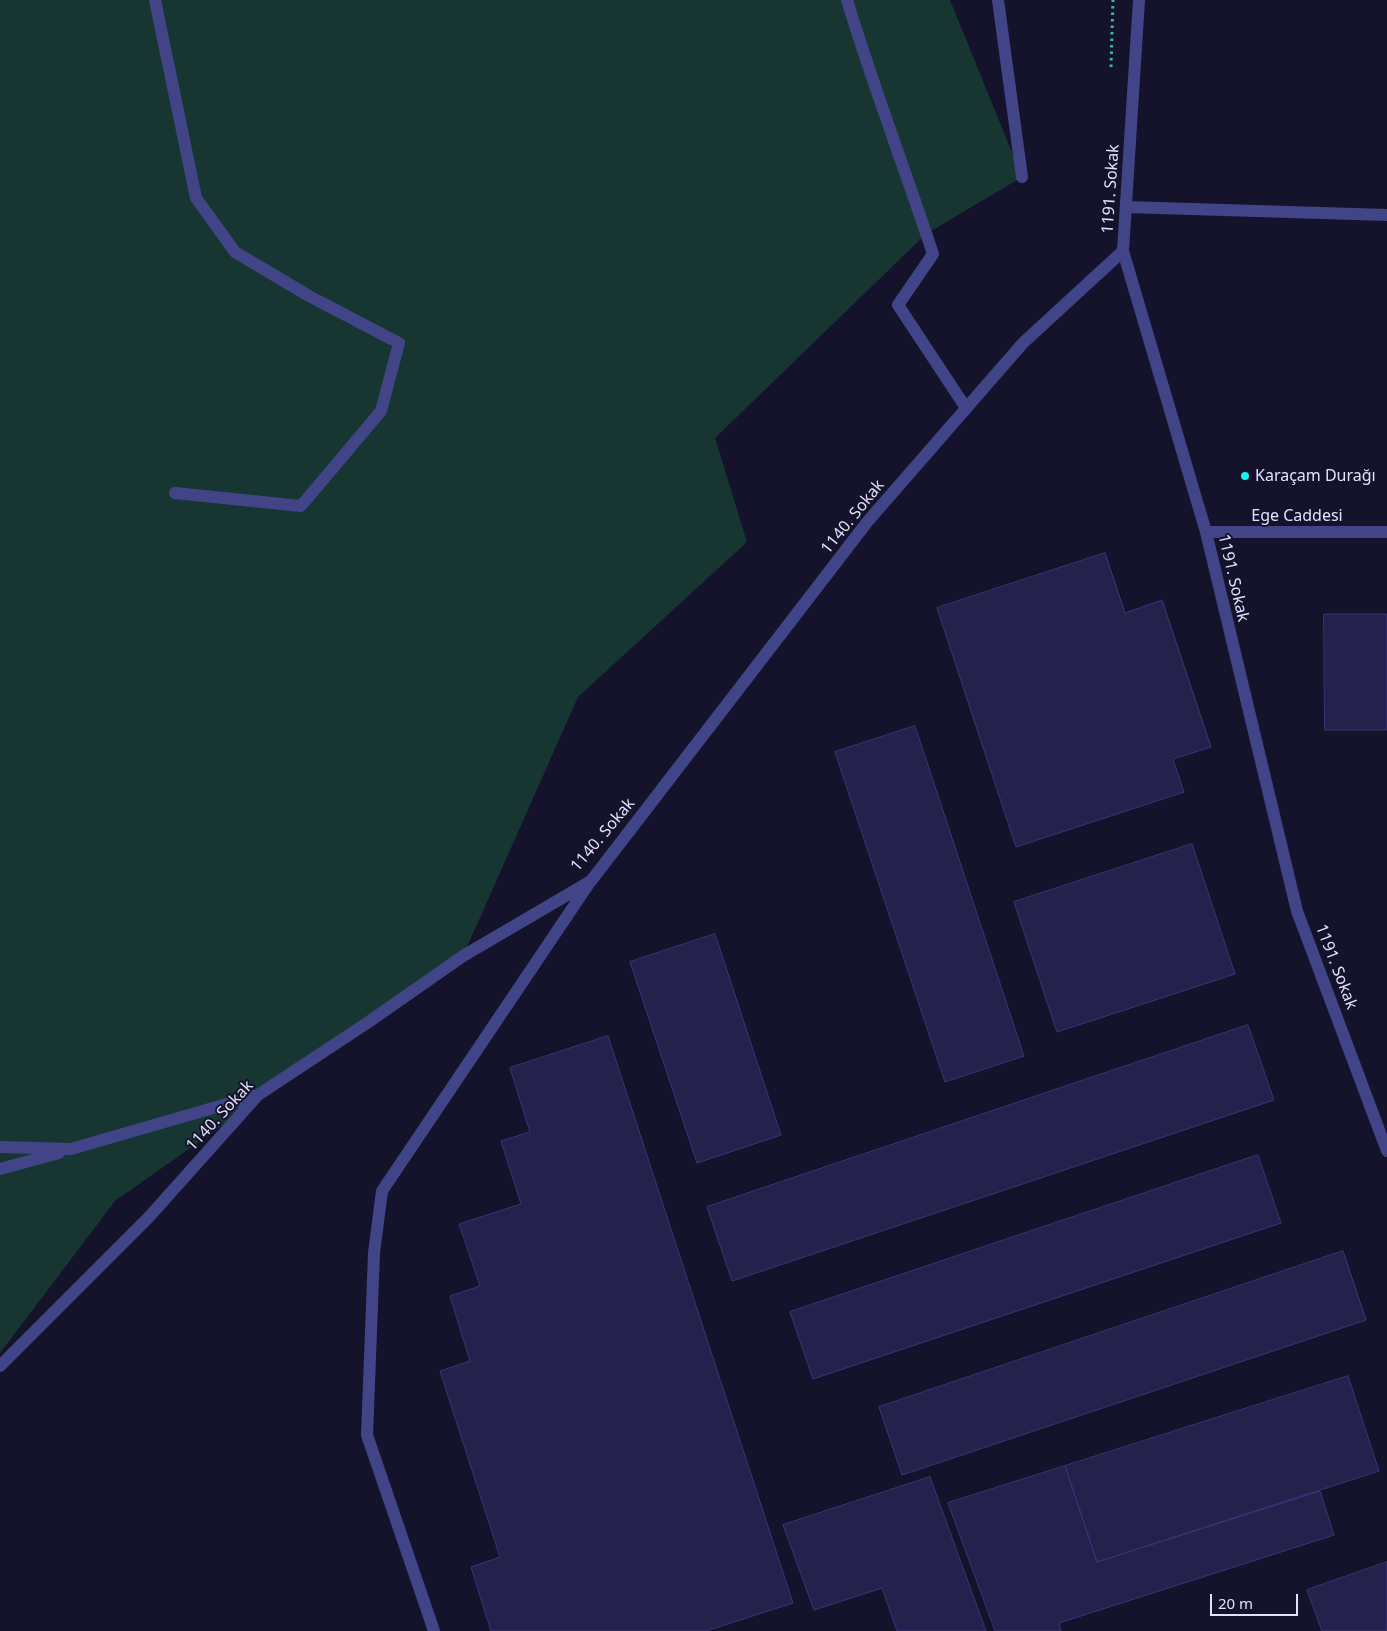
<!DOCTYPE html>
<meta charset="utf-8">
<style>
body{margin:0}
#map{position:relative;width:1387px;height:1631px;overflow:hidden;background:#15132c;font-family:"Noto Sans",sans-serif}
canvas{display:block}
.scale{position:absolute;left:1210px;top:1594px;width:88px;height:22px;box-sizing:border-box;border:2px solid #e1e0fd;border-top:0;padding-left:6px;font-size:15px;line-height:18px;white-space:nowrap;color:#e1e0fd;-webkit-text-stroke:4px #15132c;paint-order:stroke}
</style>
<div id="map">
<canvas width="1387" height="1631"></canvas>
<div class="scale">20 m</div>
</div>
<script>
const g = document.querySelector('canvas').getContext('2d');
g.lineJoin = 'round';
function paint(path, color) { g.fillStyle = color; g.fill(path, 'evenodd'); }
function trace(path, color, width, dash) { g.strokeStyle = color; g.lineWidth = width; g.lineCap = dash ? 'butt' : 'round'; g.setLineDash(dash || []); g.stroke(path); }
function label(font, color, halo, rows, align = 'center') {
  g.font = font + ' "Noto Sans",sans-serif'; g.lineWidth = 4; g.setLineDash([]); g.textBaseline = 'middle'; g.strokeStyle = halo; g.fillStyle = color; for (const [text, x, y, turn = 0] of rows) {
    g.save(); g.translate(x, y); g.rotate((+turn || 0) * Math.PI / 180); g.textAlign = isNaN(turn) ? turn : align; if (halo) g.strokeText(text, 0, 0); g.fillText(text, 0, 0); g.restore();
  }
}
paint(new Path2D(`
 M0 0H950L1022 177 926 234 715 438 747 542 578 697 463 956 115 1201 0 1353Z`), '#173632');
const building = new Path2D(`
 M1105 553 1125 613 1162 600 1211 747 1173 759 1184 792 1016 847 937 608Z
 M1324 614H1387V730H1325Z
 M915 726 1024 1056 945 1082 835 752Z
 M1192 844 1235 974 1057 1032 1014 902Z
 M715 934 781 1135 697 1163 630 962Z
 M1248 1025 1274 1100 732 1281 707 1207Z
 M608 1036 793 1603 706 1631H491L471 1567 500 1557 440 1371 470 1361 450 1296 480 1286 459 1224 521 1204 501 1141 530 1132 510 1068Z
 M1258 1155 1281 1223 813 1379 790 1312Z
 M1343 1251 1366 1320 902 1475 879 1407Z
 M1348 1376 1379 1471 1097 1562 1065 1466Z
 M1065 1466 1097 1562 1320 1491 1334 1535 1059 1623 1061 1631H995L948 1503Z
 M930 1477 986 1631H897L882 1588 814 1610 783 1525Z
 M1387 1562V1631H1322L1307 1590Z`);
paint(building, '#25204c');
trace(building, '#3b3476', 1);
trace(new Path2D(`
 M1111 67 1113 0`), '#38b9a6', 3, [2.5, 4]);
trace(new Path2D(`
 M155 0 196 198 235 252 309 296 399 343 381 411 301 506 175 493
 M847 0C873 86 905 169 933 254L898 305 966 408
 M998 0 1022 177
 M1139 0 1123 251 1206 532 1297 911 1387 1151
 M1126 207 1387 215
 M1206 532H1387
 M0 1147 71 1149 258 1095
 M0 1169 59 1153
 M0 1366 149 1217 258 1095 367 1023 463 956 591 881 868 521 1023 343 1123 251
 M434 1631 367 1435 374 1253 382 1191 588 885`), '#414588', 12);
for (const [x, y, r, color] of [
 [1245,476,5,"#17eff2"]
]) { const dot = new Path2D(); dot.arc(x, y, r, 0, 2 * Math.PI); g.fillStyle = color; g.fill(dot); trace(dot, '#15132c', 2); }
label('16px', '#e1e0fd', '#15132c', [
 ["1191. Sokak",1111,189,-86],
 ["Ege Caddesi",1297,516],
 ["1140. Sokak",853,517,-51],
 ["1191. Sokak",1233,578,77],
 ["1140. Sokak",603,835,-50],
 ["1191. Sokak",1336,967,69],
 ["1140. Sokak",220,1116,-47]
]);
label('16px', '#e1e0fd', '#15132c', [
 ["Karaçam Durağı",1255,476]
], 'left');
</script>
